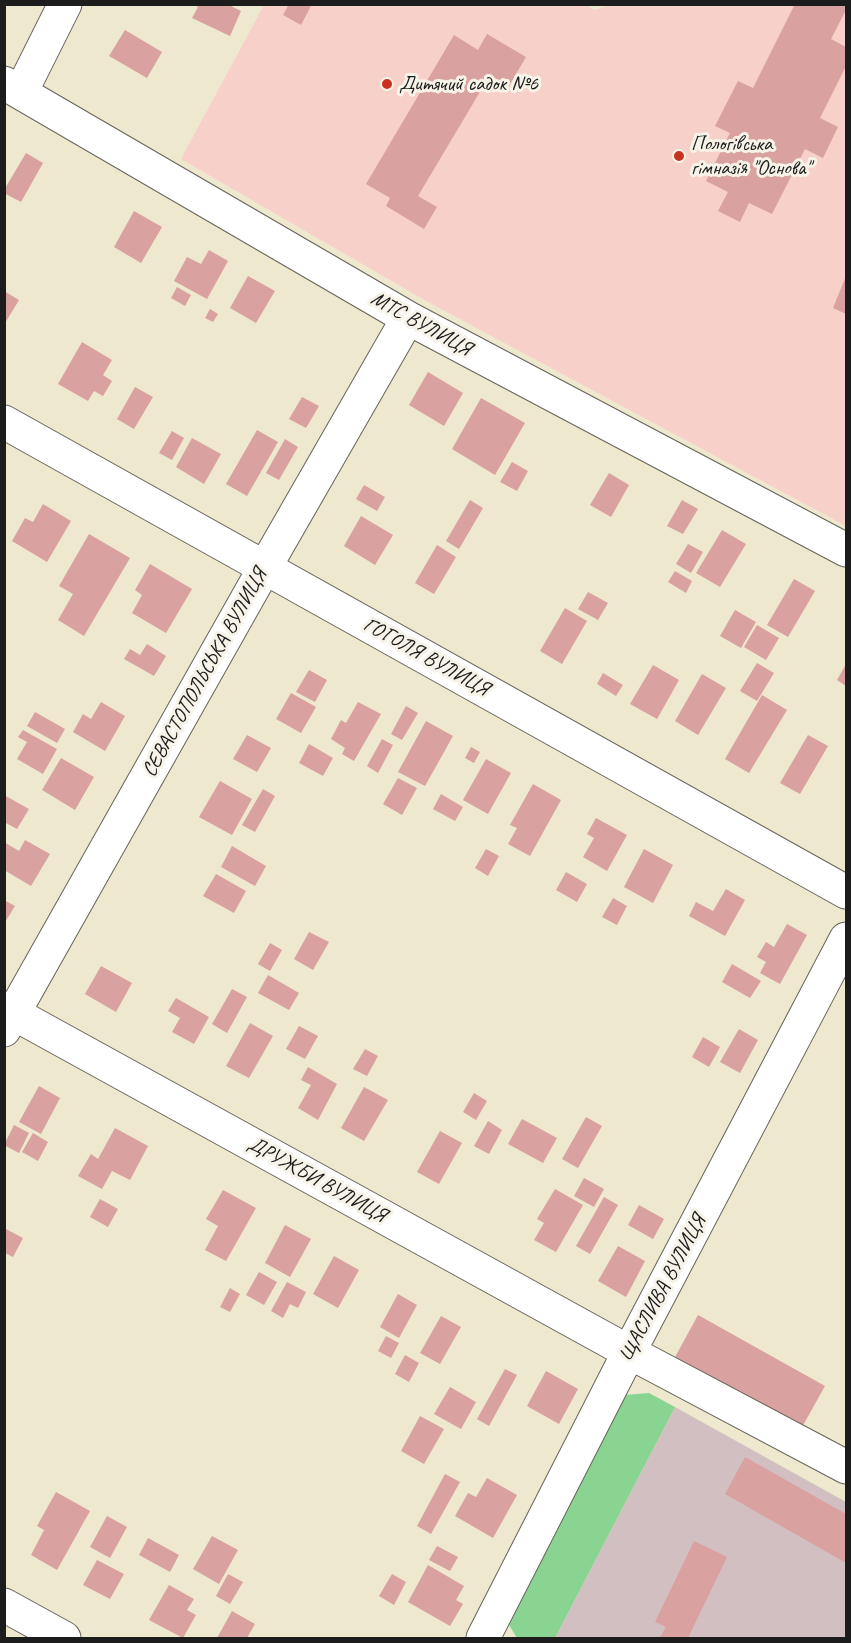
<!DOCTYPE html>
<meta charset="utf-8">
<style>
body{margin:0}
#map{position:relative;width:851px;height:1643px;overflow:hidden;background:#eee8cf;font-family:Caveat,sans-serif}
canvas{display:block}
.frame{position:absolute;inset:0;border:6px solid #1c1c1c;pointer-events:none}
</style>
<div id="map">
<canvas width="851" height="1643"></canvas>
<div class="frame"></div>
</div>
<script>
const g = document.querySelector('canvas').getContext('2d');
g.lineJoin = 'round';
function paint(path, color) { g.fillStyle = color; g.fill(path, 'evenodd'); }
function trace(path, color, width, dash) { g.strokeStyle = color; g.lineWidth = width; g.lineCap = dash ? 'butt' : 'round'; g.setLineDash(dash || []); g.stroke(path); }
function label(font, color, halo, rows, align = 'center') {
  g.font = font + ' Caveat,sans-serif'; g.lineWidth = 6; g.setLineDash([]); g.textBaseline = 'middle'; g.strokeStyle = halo; g.fillStyle = color; for (const [text, x, y, turn = 0] of rows) {
    g.save(); g.translate(x, y); g.rotate((+turn || 0) * Math.PI / 180); g.textAlign = isNaN(turn) ? turn : align; if (halo) g.strokeText(text, 0, 0); g.fillText(text, 0, 0); g.restore();
  }
}
paint(new Path2D(`
 M585 4 594 10 615 4 846 5V526L428 302 181 159 264 5Z`), '#f7d1c9');
paint(new Path2D(`
 M675 1407 846 1502V1638H555Z`), '#d2bfc1');
paint(new Path2D(`
 M649 1393 675 1407 555 1638H517L509 1625 624 1395Z`), '#89d491');
paint(new Path2D(`
 M193 4H227L241 11 230 36 192 18 198 7Z
 M289 4H312L301 25 283 15Z
 M795 4H846V10L831 39 846 47V66L820 118 838 127 823 158 805 149 772 214 749 203 740 222 718 211 728 192 706 181 730 133 715 126 738 81 753 88Z
 M125 30 162 52 147 78 109 56Z
 M487 34 526 57 509 86 490 75 418 196 437 207 424 229 386 206 390 198 366 184 454 35 478 50Z
 M26 153 43 163 21 202 4 193V190Z
 M134 211 162 227 141 263 114 247Z
 M209 250 228 261 207 299 174 281 187 257 201 264Z
 M248 276 275 291 256 323 230 308Z
 M846 276V314L833 308Z
 M177 287 191 295 185 306 171 298Z
 M4 291 19 300 4 325Z
 M210 309 218 314 213 322 205 318Z
 M82 342 112 360 103 375 112 381 103 396 94 391 88 401 58 384Z
 M428 372 463 393 444 426 409 405Z
 M135 387 153 397 134 429 117 419Z
 M302 397 319 406 306 428 289 419Z
 M481 398 525 423 495 475 452 449Z
 M257 430 278 442 247 496 226 484Z
 M172 431 184 438 172 460 159 453Z
 M192 438 221 454 204 484 176 467Z
 M285 439 298 447 279 480 266 473Z
 M512 462 528 471 517 491 500 482Z
 M609 473 629 485 611 517 590 505Z
 M364 485 385 497 377 511 356 499Z
 M470 500 483 508 459 549 446 541Z
 M682 500 698 509 683 534 667 526Z
 M43 504 71 521 47 562 12 541 25 518 33 522Z
 M361 516 393 535 375 565 344 546Z
 M722 530 746 544 720 587 696 573Z
 M89 534 130 558 84 636 58 620 73 594 59 586Z
 M688 544 703 552 691 573 676 564Z
 M437 545 456 557 434 594 415 583Z
 M150 564 192 589 166 633 132 613 142 595 135 590Z
 M675 571 692 581 686 593 668 582Z
 M794 579 815 591 788 637 767 625Z
 M588 592 608 603 598 620 578 609Z
 M565 608 587 621 562 664 540 651Z
 M735 610 756 622 741 648 720 636Z
 M757 625 779 638 766 660 744 647Z
 M147 644 166 656 154 676 124 659 130 649 140 655Z
 M757 663 774 673 757 701 740 691Z
 M846 664V686L837 680Z
 M653 665 679 680 657 719 630 704Z
 M309 670 327 680 315 702 296 692Z
 M603 673 623 685 616 696 597 684Z
 M702 674 726 688 698 735 675 721Z
 M291 693 316 707 301 733 276 719Z
 M762 695 787 710 749 773 725 759Z
 M101 702 125 716 105 751 73 732 83 714 91 719Z
 M358 702 381 714 354 761 342 754 345 748 331 739 341 720 346 723Z
 M406 706 418 713 402 740 391 734Z
 M35 712 65 729 57 743 27 726Z
 M426 721 453 736 425 786 398 772Z
 M23 730 57 749 43 774 17 759 27 742 18 737Z
 M247 735 271 748 257 772 233 759Z
 M808 735 828 746 800 794 780 783Z
 M382 739 393 745 378 773 367 766Z
 M309 744 333 758 323 776 299 763Z
 M471 747 480 752 474 763 465 758Z
 M61 758 94 777 75 810 42 790Z
 M486 759 511 773 488 814 463 800Z
 M398 778 417 788 402 815 383 804Z
 M220 781 252 799 232 835 199 817Z
 M533 784 561 800 530 856 508 844 517 828 510 825Z
 M263 789 275 796 255 832 242 825Z
 M441 794 463 807 455 821 433 809Z
 M4 795 29 809 17 829 4 822Z
 M596 818 627 835 607 871 583 857 594 838 587 834Z
 M25 840 50 854 31 886 4 870V842L19 851Z
 M232 846 266 866 255 886 221 867Z
 M486 849 499 856 488 876 475 868Z
 M644 849 673 865 653 903 624 887Z
 M566 872 587 884 577 902 556 890Z
 M216 874 246 891 234 913 203 896Z
 M726 889 745 900 725 936 689 916 696 902 713 911Z
 M613 898 627 906 617 925 602 917Z
 M4 900 15 906 4 924Z
 M787 924 807 935 780 984 760 973 766 962 757 957 766 942 774 947Z
 M309 932 329 942 313 970 294 959Z
 M270 943 282 950 270 971 258 964Z
 M732 964 761 981 750 998 722 982Z
 M101 966 132 983 116 1012 85 994Z
 M268 975 299 993 289 1010 258 993Z
 M232 989 247 997 227 1033 212 1024Z
 M176 998 209 1017 194 1044 172 1032 180 1018 168 1011Z
 M250 1023 273 1036 249 1078 226 1066Z
 M299 1026 318 1036 305 1059 286 1049Z
 M739 1029 758 1040 740 1073 720 1062Z
 M703 1037 720 1047 709 1067 692 1057Z
 M365 1049 378 1056 367 1076 353 1069Z
 M308 1067 337 1084 318 1120 298 1108 311 1085 301 1080Z
 M39 1086 60 1098 41 1134 19 1122Z
 M364 1087 388 1100 364 1141 341 1128Z
 M474 1093 487 1101 476 1120 463 1112Z
 M586 1117 602 1126 578 1168 562 1159Z
 M522 1119 557 1138 543 1163 508 1144Z
 M488 1121 502 1130 489 1154 474 1146Z
 M14 1125 29 1133 19 1153 4 1145Z
 M115 1128 148 1146 130 1180 112 1171 102 1189 78 1176 91 1154 98 1159Z
 M440 1131 462 1143 439 1184 417 1172Z
 M33 1133 48 1142 38 1161 22 1152Z
 M584 1178 604 1189 594 1207 574 1196Z
 M555 1189 583 1205 556 1252 534 1240 544 1223 537 1219Z
 M223 1190 256 1208 226 1261 205 1250 218 1226 206 1219Z
 M604 1197 618 1205 590 1254 576 1246Z
 M100 1199 118 1209 108 1227 90 1217Z
 M639 1205 664 1219 653 1239 628 1225Z
 M285 1225 311 1239 290 1277 265 1263Z
 M6 1229 23 1238 13 1257 5 1253V1232Z
 M618 1246 645 1261 626 1297 598 1281Z
 M334 1256 359 1270 338 1308 313 1294Z
 M259 1272 277 1282 264 1305 246 1295Z
 M287 1282 306 1292 298 1308 290 1304 283 1318 271 1311Z
 M230 1288 240 1294 230 1312 220 1307Z
 M398 1294 417 1305 399 1338 380 1327Z
 M698 1315 825 1386 801 1429 674 1359Z
 M441 1316 461 1327 440 1364 420 1353Z
 M386 1336 399 1343 391 1358 378 1351Z
 M405 1355 419 1363 409 1382 395 1374Z
 M505 1369 517 1375 489 1426 477 1419Z
 M546 1371 578 1389 559 1424 527 1406Z
 M450 1387 476 1402 461 1429 434 1414Z
 M420 1416 444 1429 424 1464 401 1451Z
 M745 1457 846 1514V1563L725 1494Z
 M445 1474 460 1482 431 1534 417 1526Z
 M487 1478 517 1495 493 1538 455 1516 468 1493 476 1497Z
 M56 1492 90 1511 57 1570 31 1555 44 1530 37 1526Z
 M107 1516 127 1527 110 1558 90 1547Z
 M212 1536 238 1550 219 1584 193 1569Z
 M148 1538 179 1555 170 1572 139 1555Z
 M694 1541 727 1557 688 1638H660L666 1627 655 1622Z
 M437 1546 458 1557 450 1571 429 1560Z
 M97 1560 124 1574 110 1599 83 1585Z
 M428 1565 464 1586 456 1600 463 1604 450 1626 408 1602Z
 M228 1574 243 1582 230 1604 216 1596Z
 M392 1574 406 1582 394 1605 379 1596Z
 M169 1585 194 1599 187 1610 196 1615 183 1638 149 1620Z
 M232 1611 255 1624 247 1638H217Z`), '#d9a19f');
const minor = new Path2D(`
 M4 83 408 318 846 550
 M21 92 65 4
 M4 422 846 892
 M4 1008 629 1352 846 1467
 M4 1030 265 567 408 318
 M4 1605 64 1638
 M483 1638 629 1352 846 939`);
trace(minor, '#66635b', 35);
trace(minor, '#fff', 33);
for (const [x, y, r, color] of [
 [387,84,6,"#c8321e"],
 [679,156,6,"#c8321e"]
]) { const dot = new Path2D(); dot.arc(x, y, r, 0, 2 * Math.PI); g.fillStyle = color; g.fill(dot); trace(dot, '#f7f3e8', 2); }
label('21px', '#1c1c1c', '#f7f3e8', [
 ["Дитячий садок №6",399,84],
 ["Пологівська",691,144],
 ["гімназія \"Основа\"",691,168]
], 'left');
label('21px', '#1c1c1c', '#f7f3e8', [
 ["МТС ВУЛИЦЯ",421,324,29],
 ["ГОГОЛЯ ВУЛИЦЯ",426,657,29],
 ["СЕВАСТОПОЛЬСЬКА ВУЛИЦЯ",205,673,-61],
 ["ДРУЖБИ ВУЛИЦЯ",317,1180,29],
 ["ЩАСЛИВА ВУЛИЦЯ",663,1288,-62]
]);
</script>
